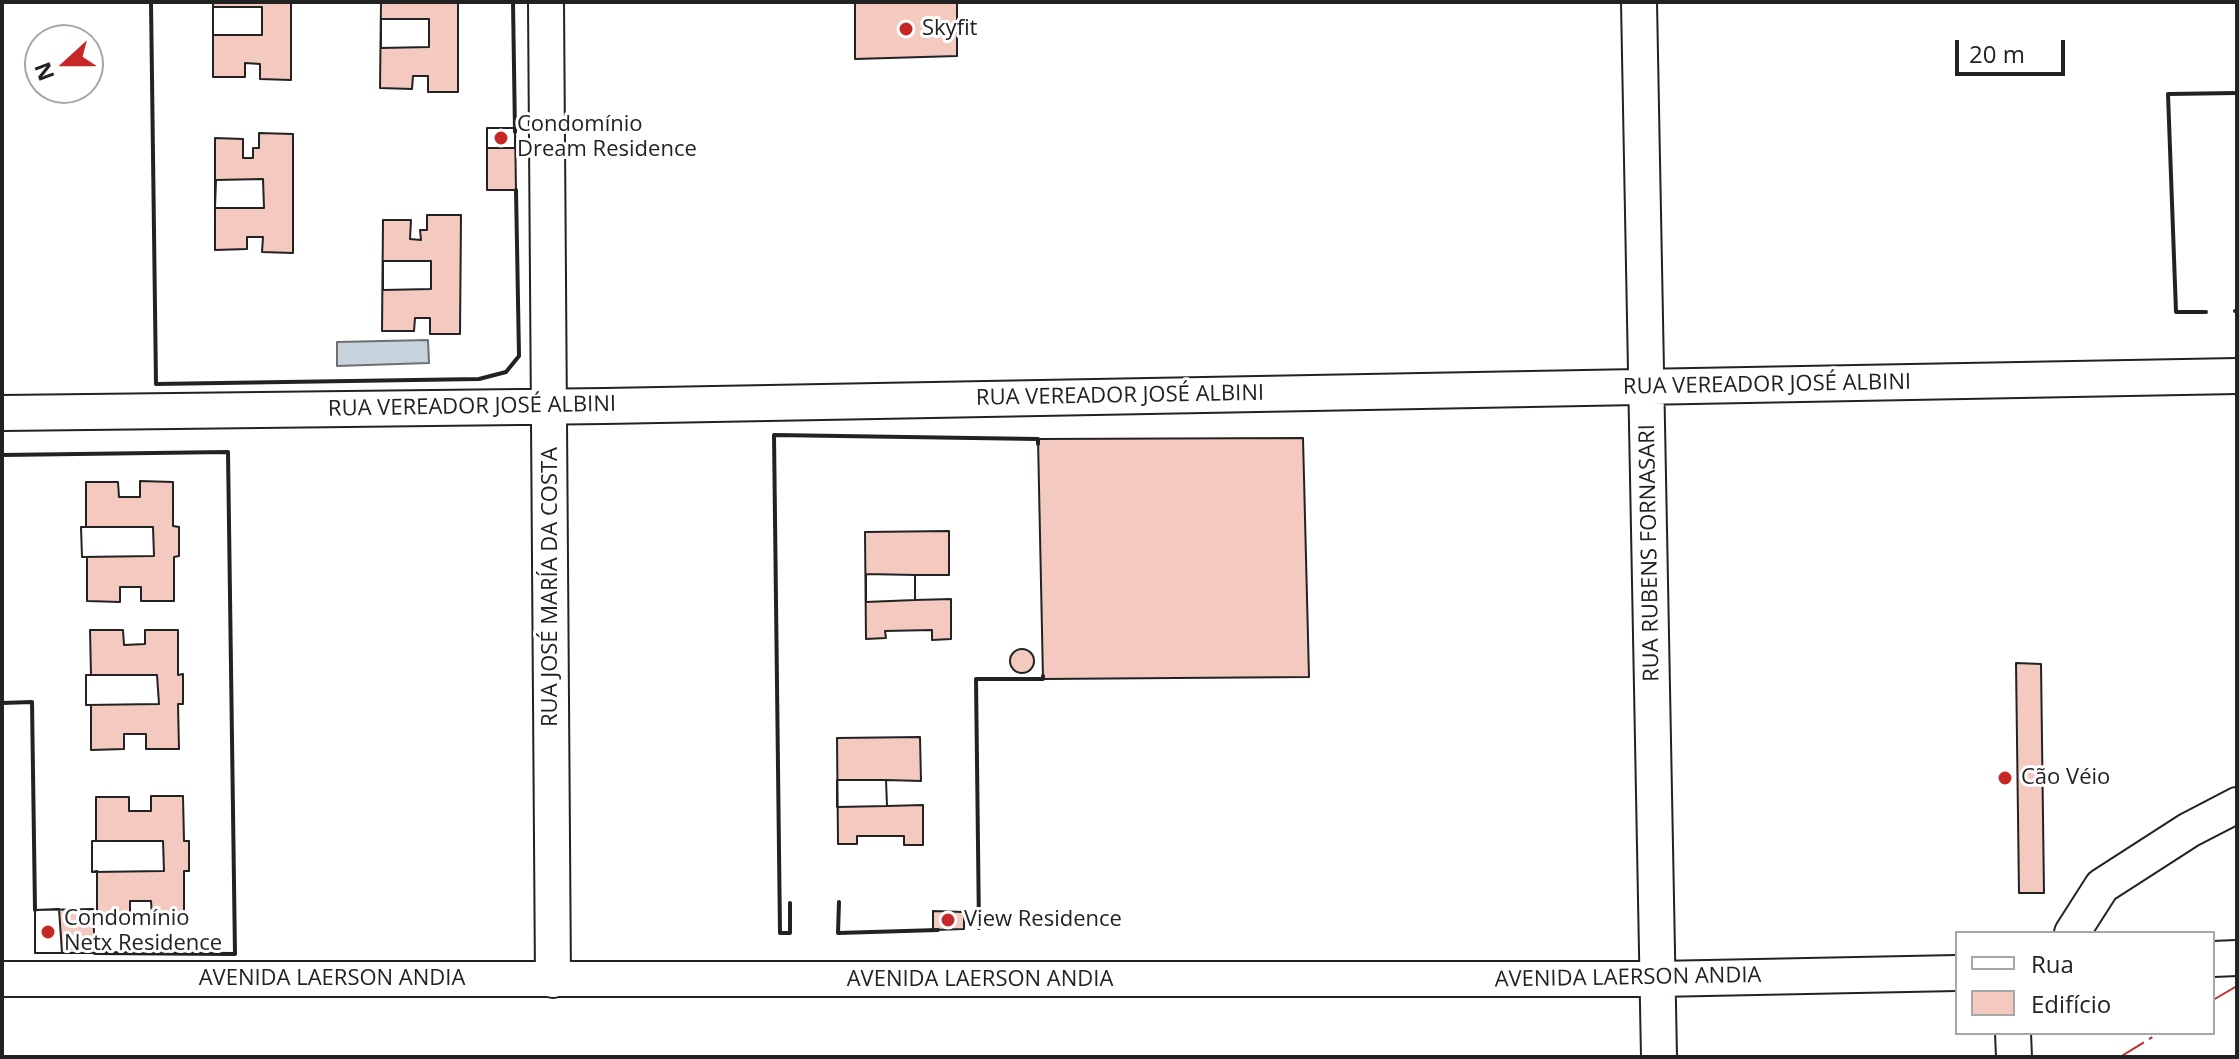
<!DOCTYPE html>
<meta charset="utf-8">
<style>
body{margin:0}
#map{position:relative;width:2239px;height:1059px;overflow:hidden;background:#fff;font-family:"Open Sans",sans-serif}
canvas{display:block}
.frame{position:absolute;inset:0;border:4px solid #222;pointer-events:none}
.legend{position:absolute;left:1955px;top:931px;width:260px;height:104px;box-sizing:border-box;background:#fff;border:2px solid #a7a7a7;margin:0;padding:10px 14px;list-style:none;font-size:24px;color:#222}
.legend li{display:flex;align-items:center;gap:16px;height:40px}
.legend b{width:40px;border:2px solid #a7a7a7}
.north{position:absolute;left:24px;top:24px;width:80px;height:80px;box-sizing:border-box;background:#fff;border:2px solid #a7a7a7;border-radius:50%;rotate:249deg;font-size:22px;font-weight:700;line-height:32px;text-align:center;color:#222}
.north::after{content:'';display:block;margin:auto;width:28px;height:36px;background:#c62828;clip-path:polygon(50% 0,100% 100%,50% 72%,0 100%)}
.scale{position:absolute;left:1955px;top:40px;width:110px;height:36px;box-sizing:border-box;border:4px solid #222;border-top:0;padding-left:10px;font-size:24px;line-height:28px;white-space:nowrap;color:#222;-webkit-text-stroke:6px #fff;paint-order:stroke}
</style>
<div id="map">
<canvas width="2239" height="1059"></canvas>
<div class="frame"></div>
<ul class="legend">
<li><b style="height:10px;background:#fff"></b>Rua</li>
<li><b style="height:22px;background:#f3c9c0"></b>Edifício</li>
</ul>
<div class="north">N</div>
<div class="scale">20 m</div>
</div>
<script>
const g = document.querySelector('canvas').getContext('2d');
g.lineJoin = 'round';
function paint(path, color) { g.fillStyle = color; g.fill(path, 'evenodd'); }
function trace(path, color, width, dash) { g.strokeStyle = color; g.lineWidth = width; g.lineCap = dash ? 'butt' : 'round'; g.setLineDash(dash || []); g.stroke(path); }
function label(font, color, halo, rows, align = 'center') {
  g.font = font + ' "Open Sans",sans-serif'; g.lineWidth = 6; g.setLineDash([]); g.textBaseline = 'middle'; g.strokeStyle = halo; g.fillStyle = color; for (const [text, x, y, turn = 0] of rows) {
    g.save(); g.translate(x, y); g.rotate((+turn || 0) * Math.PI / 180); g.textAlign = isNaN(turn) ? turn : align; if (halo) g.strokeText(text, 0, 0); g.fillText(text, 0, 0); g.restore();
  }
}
const water = new Path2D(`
 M428 340 429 363 337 366V342Z`);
paint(water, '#c7d3dd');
trace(water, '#6f6f6f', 2);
const building = new Path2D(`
 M213 2H291V80L260 79V64L245 63V77H213Z
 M381 2H458V92H428V76H413L412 89 380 88Z
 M855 2H957V56L855 59Z
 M213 7H262V35H213Z
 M381 19H429V47L381 48Z
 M487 128H515L516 190H487Z
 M487 128H515V148H487Z
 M259 133 293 134V253L262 252 263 237H247V249L215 250V138L243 139V158H253V148H259Z
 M263 179 264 208H215L216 180Z
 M427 215H461L460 334H430V318H415L414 331H382L383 220H411L410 239 421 240 420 230H427Z
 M383 261H431V289L383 290Z
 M1303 438 1309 677 1043 679 1038 439Z
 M140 481 173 482V526L179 527V556L174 557V601H141V587H120V602L87 601V557H82L81 527H86V482H118L119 497H140Z
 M81 527H153L154 556 82 557Z
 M949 531V575H915V600L951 599V639L932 640V630L885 631 886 638 866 639 865 532Z
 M866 574 915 575V600L866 602Z
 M90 630H123L124 645 145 644V630H178V675L183 674V704H178L179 749H146V734H124V749L91 750V705H86V675H91Z
 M1010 661a12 12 0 1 1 24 0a12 12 0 1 1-24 0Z
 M2016 663 2041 664 2044 893H2019Z
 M86 675H157L159 704 86 705Z
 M920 737 921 781 886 780 887 806 923 805V845H904V836H857V844H838L837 738Z
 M837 780H886L887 806 837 807Z
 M151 796H183L184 841H189V871H184V916H152L151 901H130V916H97V871L92 872V841H96V797H129V811H151Z
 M92 841H163L164 871 92 872Z
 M59 909 62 953H35V910Z
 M93 909 95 953H35V910Z
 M933 911 964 912V929L933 930Z`);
paint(building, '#f3c9c0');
trace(building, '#222', 2);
const minor = new Path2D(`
 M546 2 553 980
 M1639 2 1659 1057
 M2 413 605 406 2237 376
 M2072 933 2102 886 2189 830 2237 805
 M2213 959 2237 958
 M2 979H1657L1957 973
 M2013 1033 2014 1057`);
trace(minor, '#222', 38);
trace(minor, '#fff', 34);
trace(new Path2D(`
 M151 2 156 384 479 379 506 372 519 356 516 190
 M513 2 515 132
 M2235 311H2237
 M2206 312H2176L2168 94 2237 93
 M2 455 228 452 235 954 95 953
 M2 703 32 702 35 910
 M839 902 838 933 938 930
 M790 903V933H780L774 435 1038 439V444
 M979 928 976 679H1043V676`), '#222', 4);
trace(new Path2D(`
 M2213 1000 2237 986
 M2120 1057 2159 1033`), '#c62828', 2, [28, 6, 4, 6]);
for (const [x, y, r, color] of [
 [906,29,8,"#c62828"],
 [501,138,8,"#c62828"],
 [2005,778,8,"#c62828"],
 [948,920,8,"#c62828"],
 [48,932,8,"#c62828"]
]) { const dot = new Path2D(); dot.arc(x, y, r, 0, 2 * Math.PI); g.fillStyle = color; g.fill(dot); trace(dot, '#fff', 3); }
label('22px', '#222', '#fff', [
 ["Skyfit",922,29],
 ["Condomínio",517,125],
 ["Dream Residence",517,150],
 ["Cão Véio",2021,778],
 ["Condomínio",64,919],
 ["Netx Residence",64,944],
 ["View Residence",964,920]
], 'left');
label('22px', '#222', '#fff', [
 ["RUA VEREADOR JOSÉ ALBINI",1767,385,-1],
 ["RUA VEREADOR JOSÉ ALBINI",1120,396,-1],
 ["RUA VEREADOR JOSÉ ALBINI",472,407,-1],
 ["RUA RUBENS FORNASARI",1650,553,-91],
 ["RUA JOSÉ MARÍA DA COSTA",551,587,-90],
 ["AVENIDA LAERSON ANDIA",1628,978,-1],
 ["AVENIDA LAERSON ANDIA",332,979],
 ["AVENIDA LAERSON ANDIA",980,980]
]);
</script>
